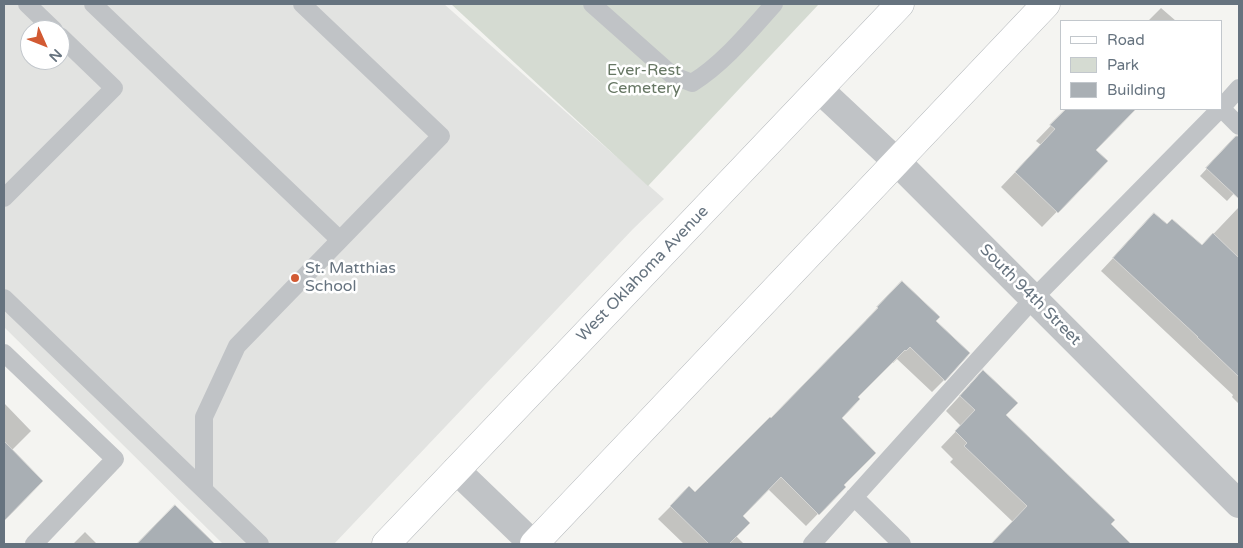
<!DOCTYPE html>
<style>
body{margin:0}
#map{position:relative;width:1243px;height:548px;overflow:hidden;background:#f4f4f1;font-family:"Varela Round",sans-serif}
canvas{display:block}
.frame{position:absolute;inset:0;border:5px solid #66737f;pointer-events:none}
.legend{position:absolute;left:1060px;top:20px;width:162px;height:90px;box-sizing:border-box;background:#fff;border:1px solid #c2c7cc;margin:0;padding:6px 9px;list-style:none;font-size:15px;color:#66737f}
.legend li{display:flex;align-items:center;gap:10px;height:25px}
.legend b{width:25px;border:1px solid #c2c7cc}
.north{position:absolute;left:20px;top:20px;width:50px;height:50px;box-sizing:border-box;background:#fff;border:1px solid #c2c7cc;border-radius:50%;rotate:134deg;font-size:14px;font-weight:700;line-height:20px;text-align:center;color:#66737f}
.north::after{content:'';display:block;margin:auto;width:18px;height:22px;background:#d25a33;clip-path:polygon(50% 0,100% 100%,50% 72%,0 100%)}
</style>
<div id="map">
<canvas width="1243" height="548"></canvas>
<div class="frame"></div>
<ul class="legend">
<li><b style="height:6px;background:#fff"></b>Road</li>
<li><b style="height:14px;background:#d5dbd2"></b>Park</li>
<li><b style="height:14px;background:#a9afb4"></b>Building</li>
</ul>
<div class="north">N</div>
</div>
<script>
const g = document.querySelector('canvas').getContext('2d');
g.lineJoin = 'round';
function paint(path, color) { g.fillStyle = color; g.fill(path, 'evenodd'); }
function trace(path, color, width, dash) { g.strokeStyle = color; g.lineWidth = width; g.lineCap = dash ? 'butt' : 'round'; g.setLineDash(dash || []); g.stroke(path); }
function label(font, color, halo, rows, align = 'center') {
  g.font = font + ' "Varela Round",sans-serif'; g.lineWidth = 5; g.setLineDash([]); g.textBaseline = 'middle'; g.strokeStyle = halo; g.fillStyle = color; for (const [text, x, y, turn = 0] of rows) {
    g.save(); g.translate(x, y); g.rotate((+turn || 0) * Math.PI / 180); g.textAlign = isNaN(turn) ? turn : align; if (halo) g.strokeText(text, 0, 0); g.fillText(text, 0, 0); g.restore();
  }
}
paint(new Path2D(`
 M4 4H444L664 199 633 229 334 544H223L4 327ZM30 30H60V60H30Z`), '#e2e3e1');
paint(new Path2D(`
 M451 4H819L648 186Z`), '#d5dbd2');
paint(new Path2D(`
 M1161 8 1176 21H1148Z
 M1067 109H1134L1094 150 1106 161 1042 227 1001 187 1041 145 1036 141Z
 M1236 137H1239V188L1227 201 1200 176Z
 M1239 207V404L1232 397 1233 395 1101 271 1142 227 1167 226 1201 247Z
 M890 294 934 321 944 380 932 392 897 359 893 363 892 361 856 397 840 418 842 485 844 487 806 526 768 489 741 516 736 536 744 544H684L658 519 689 488 695 494 771 419 867 321 866 320Z
 M968 387 1004 415 1129 544H1027L1009 527 1013 522 950 462 953 459 941 447 961 426 946 411Z
 M4 403 31 431 11 451 41 481 4 519Z
 M175 507 214 544H138Z
 M85 532 97 544H73Z`), '#0003');
const building = new Path2D(`
 M1066 109H1136L1096 150 1108 161 1058 213 1015 172 1055 129 1050 125Z
 M1236 136H1239V199L1206 168Z
 M1154 213 1167 224 1172 219 1202 245 1213 233 1239 258V377L1197 337H1198L1113 258Z
 M902 281 940 317 936 321 970 353 945 381 910 347 906 351 905 350 858 397 860 399 842 418 876 453 844 485 846 487 819 515 781 477 743 516 750 523 729 544H709L670 506 689 486 695 492 770 417 771 418 878 308 877 307Z
 M983 370 1018 403 1006 415 1115 520 1111 524 1131 544H991L1027 506 964 446 967 443 955 431 975 410 960 396Z
 M4 441 43 481 4 521Z
 M175 505 215 544H137Z`);
paint(building, '#a9afb4');
trace(building, '#d5d5d3', 1);
const secondary = new Path2D(`
 M386 544 900 4
 M534 544 1046 4`);
trace(secondary, '#b2b6ba', 29);
trace(new Path2D(`
 M27 4 54 30
 M93 4 340 240
 M592 4 672 75 692 83C724 63 749 32 774 4
 M1222 107 1239 88
 M1222 109 1239 126
 M4 198 114 88 60 36
 M4 298 204 490
 M4 353 115 459 34 544
 M854 497 902 544
 M260 544 204 490V417L237 346 441 136 302 4
 M812 544 1034 298 1220 109`), '#c0c3c6', 18);
trace(new Path2D(`
 M819 89 897 162 1239 504
 M456 470 533 544`), '#c0c3c6', 28);
trace(secondary, '#fff', 28);
for (const [x, y, r, color] of [
 [295,278,5,"#d25a33"]
]) { const dot = new Path2D(); dot.arc(x, y, r, 0, 2 * Math.PI); g.fillStyle = color; g.fill(dot); trace(dot, '#fff', 2); }
label('16px', '#677764', '#fff', [
 ["Ever-Rest",644,71],
 ["Cemetery",644,89]
]);
label('16px', '#66737f', '#fff', [
 ["St. Matthias",305,269],
 ["School",305,287]
], 'left');
label('16px', '#66737f', '#fff', [
 ["West Oklahoma Avenue",643,274,-46],
 ["South 94th Street",1030,295,45]
]);
</script>
